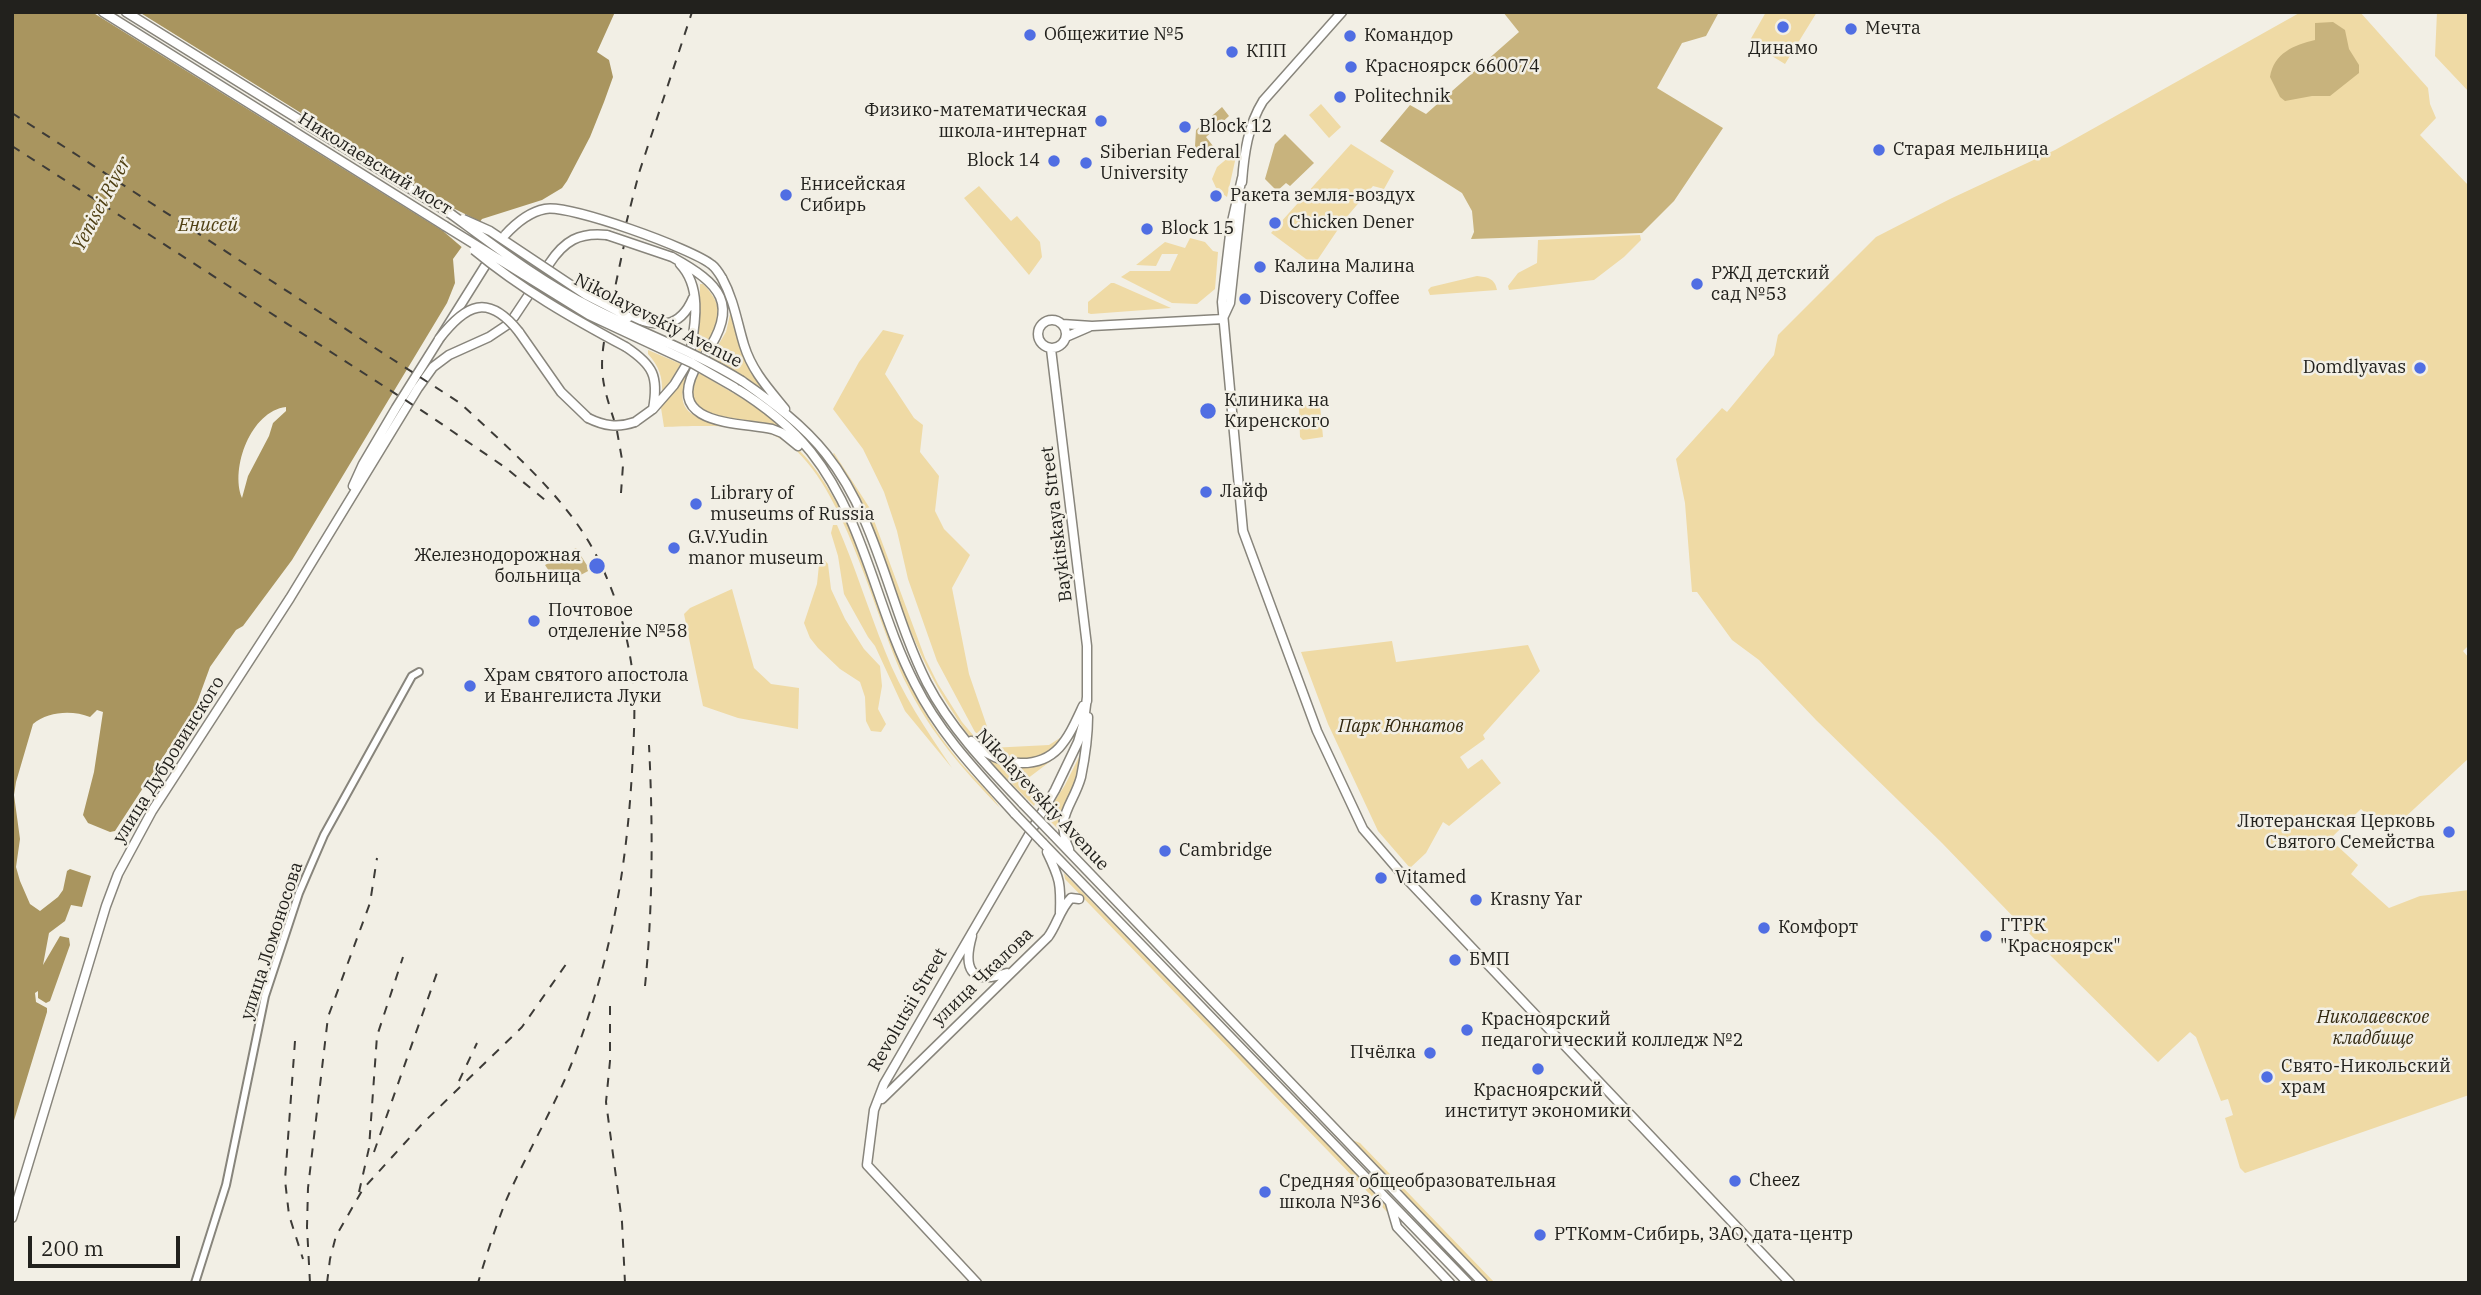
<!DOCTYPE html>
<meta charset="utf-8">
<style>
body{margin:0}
#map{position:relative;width:2481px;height:1295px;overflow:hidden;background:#f2efe5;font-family:"IBM Plex Serif",serif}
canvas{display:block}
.frame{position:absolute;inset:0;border:14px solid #22211d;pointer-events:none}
.scale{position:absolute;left:28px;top:1236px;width:152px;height:32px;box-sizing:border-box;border:4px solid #22211d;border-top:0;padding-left:9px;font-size:21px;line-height:24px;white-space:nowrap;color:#22211d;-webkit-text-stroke:5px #f2efe5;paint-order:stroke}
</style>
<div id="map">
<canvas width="2481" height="1295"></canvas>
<div class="frame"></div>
<div class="scale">200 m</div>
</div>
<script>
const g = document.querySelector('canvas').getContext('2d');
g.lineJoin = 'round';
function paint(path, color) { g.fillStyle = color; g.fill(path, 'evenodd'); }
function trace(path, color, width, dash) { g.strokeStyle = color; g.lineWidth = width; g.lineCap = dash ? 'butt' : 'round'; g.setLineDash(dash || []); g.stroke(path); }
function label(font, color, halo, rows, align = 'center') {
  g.font = font + ' "IBM Plex Serif",serif'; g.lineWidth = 5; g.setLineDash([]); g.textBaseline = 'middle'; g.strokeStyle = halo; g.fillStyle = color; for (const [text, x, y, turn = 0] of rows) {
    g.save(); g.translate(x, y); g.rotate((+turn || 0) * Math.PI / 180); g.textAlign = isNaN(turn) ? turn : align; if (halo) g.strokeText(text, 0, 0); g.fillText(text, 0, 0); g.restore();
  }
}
paint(new Path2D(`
 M1766 12H1817L1785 64 1749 42Z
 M2301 12H2360L2428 88 2430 104 2436 118 2420 135 2469 186V645L2463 651 2469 658V758L2388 833 2361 809 2333 836V842L2358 865 2351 874 2389 908 2420 896 2469 890V1095L2245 1173 2240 1168 2225 1118 2233 1115 2228 1099 2221 1101 2196 1037 2190 1032 2158 1062 2052 957 1942 843 1816 720 1759 660 1732 640 1697 592H1692L1685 503 1676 459 1722 408 1727 412 1774 355 1778 335 1876 237 1950 199 2055 150Z
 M2437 12H2469V92L2435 56Z
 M1321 104 1341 127 1329 138 1309 115Z
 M1351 144 1394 171 1384 189 1373 186 1345 219 1314 265 1271 233Z
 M1235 152H1237L1227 197 1217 190 1212 179 1217 167Z
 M979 186 1011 221 1017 216 1040 242 1042 257 1029 275 964 198Z
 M1640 235 1641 240 1624 257 1594 280 1509 290 1508 286 1518 273 1537 263 1538 240Z
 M1190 238 1205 242 1213 251 1218 252 1215 289 1197 304 1172 303 1121 277 1130 271H1170L1178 254H1162L1156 266 1136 265 1165 242 1185 248Z
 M1477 276C1487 277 1495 278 1497 290L1430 295 1428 290 1431 287Z
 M1111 283H1114L1171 308 1091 314 1088 313V302Z
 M700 284H703C728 309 719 326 702 352L695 349 700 309Z
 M731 310 750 366 761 389 711 357 726 332Z
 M883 330 904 335 885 374 914 418 923 425 920 452 939 476 935 511 944 529 970 555 952 588 969 674 992 741 984 739 975 732 937 661 908 579 897 531 884 492 863 449 833 409 859 362Z
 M648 350 681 364 662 394C663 377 659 366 648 354Z
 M689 367 692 368C656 431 731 420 766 431 783 436 798 447 809 461 862 527 875 614 912 688 926 718 946 747 969 772 980 784 991 794 1000 808 962 768 932 735 907 685 874 619 844 474 779 438 752 423 695 426 664 427L661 408Z
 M698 374H701L755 406 783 429C770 425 758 422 744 420 716 415 679 414 698 374Z
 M1317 403 1320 405 1323 437 1303 440 1300 437 1299 406Z
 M834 453 869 507 925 658 938 684 962 722 978 741 990 748 1049 745 1060 738 1062 740C1057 745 1049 754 1042 757 1028 762 997 760 984 751 972 742 962 727 954 714 914 654 894 586 869 519 860 495 847 474 833 454Z
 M833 525H837C855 566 868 609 885 651 901 693 927 731 952 768L905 711 875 646 868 637 844 594 838 556 831 533Z
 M820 555 828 564 831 589 845 619 864 649 880 666 882 686 878 709 886 724 881 732 871 731 866 721 865 697 860 682 840 669 818 648 810 638 804 623 817 584Z
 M732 589 754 668 771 684 799 688 798 729 738 718 703 706 684 614 690 608Z
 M1392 641 1396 662 1528 645 1540 671 1483 735 1485 739 1460 757 1468 769 1482 759 1501 783 1449 826 1443 822 1426 853 1410 868 1378 831 1328 724 1301 652Z
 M1083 749 1079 776 1060 818 1061 832 1045 816 1065 785Z
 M1060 754 1027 779 1039 794 1034 806 986 758 1035 766Z
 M1064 873 1388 1207 1389 1214 1065 879Z
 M1350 1139 1360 1143 1495 1283H1490Z`), '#efdaa5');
paint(new Path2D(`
 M1503 12H1719L1706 36 1682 43 1657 88 1723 128 1674 201 1642 233 1471 239 1474 232 1472 211 1462 193 1380 141 1410 105 1426 114 1519 32Z
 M2333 22 2345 30 2349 49 2359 65V73L2330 96H2312L2285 101 2280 97 2270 77C2274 53 2294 45 2315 40V23Z
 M1222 107 1229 116 1206 137 1213 146 1206 160 1195 146 1196 130Z
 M1285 134 1314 163 1290 186 1286 183 1277 191 1265 179 1275 144Z
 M576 548 590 570 575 578 549 571 545 565Z`), '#c8b37d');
paint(new Path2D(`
 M12 12H615L597 52 609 60 613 77 604 102 590 137 567 181 562 188 542 200 482 219 453 259 455 283 447 303 292 560 243 626 236 630 210 667 195 708 115 831 110 832 88 823 83 815 94 772 103 712 97 710 90 717C73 710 48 711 33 724L16 782 14 795 20 839 16 867 20 881 30 904 40 911 58 897 63 890 67 871 70 869 91 876 82 907 71 905 65 921 49 933 43 965 60 936 69 938 70 945 50 1001 46 1003 38 998V991L35 993 36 1002 47 1008V1012L12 1127ZM286 407V411L273 423 269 436 248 476 242 498C230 468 251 411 286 407Z`), '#a9955f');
paint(new Path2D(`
 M92 12H139L455 209 483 223 464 249 443 231Z`), '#f2efe5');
const minor = new Path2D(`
 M195 1283 226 1185 265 996 299 893 324 835 412 676 419 672`);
const major = new Path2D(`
 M103 12 445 226
 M126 12 451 214
 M1242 178 1231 226 1222 302 1243 531 1317 731 1363 829 1400 872 1790 1283
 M1242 182C1244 154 1248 125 1263 101L1342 12
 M672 257C721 284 740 304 705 355
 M549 264C564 241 579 232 607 235
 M680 264C701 286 696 320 691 348
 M722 278C734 300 737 322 744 345 752 371 768 388 785 409
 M1224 316 1230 303 1241 202
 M514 317 528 296
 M629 317C658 326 679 331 693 298
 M1038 334a14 14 0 1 1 28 0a14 14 0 1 1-28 0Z
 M1062 324 1092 326 1223 319
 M519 332 561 392 588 418
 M1066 337 1089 327
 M626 347C653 365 659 376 653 409L635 422
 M1051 349 1087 646V701
 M694 371C667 426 739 422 772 429L782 433 798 446
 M742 381C772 402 803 425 826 454 878 519 890 610 927 683 951 729 988 767 1023 804
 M734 387C762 404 790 426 811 452 865 520 876 609 915 684 940 734 978 773 1015 814
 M653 409 674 385 685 367
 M353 486 363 464 396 408 485 266
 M971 741C985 754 1000 762 1020 763 1058 764 1069 736 1083 706
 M1053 835 1483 1283
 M1043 843 1468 1283
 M1069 849C1054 816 1073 806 1081 777 1085 757 1088 737 1088 717
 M1047 852C1060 879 1061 884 1060 913
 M972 936C963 968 970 986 1007 973
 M882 1099 1048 937C1057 925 1060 909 1071 898L1079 899
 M1390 1203 1397 1227 1450 1283
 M12 1218 106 906 118 874 152 811 290 598 418 388 433 367 449 355 489 337 507 325
 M977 1283 867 1165 874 1110 884 1084 1055 790 1078 742 1084 721 1087 697`);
trace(minor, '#88857c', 10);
trace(major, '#88857c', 11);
trace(minor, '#fff', 6);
trace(major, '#fff', 8);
trace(new Path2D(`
 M12 113 460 403C506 446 564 495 594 551 611 583 624 620 630 656 637 694 634 733 632 772 626 876 609 967 571 1065 552 1112 525 1156 505 1203 495 1229 486 1256 478 1283
 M12 146 430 416 506 468 545 500
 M626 224 639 173 692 12
 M612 302 624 245
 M604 342C599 374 604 389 614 420
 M617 431 623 465 621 493
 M645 986C653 906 653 825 649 745
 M610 1006V1061L606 1102 622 1222 625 1283
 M295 1041 285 1180 289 1215 303 1259
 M459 1081 477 1043
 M374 1152 438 970
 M359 1192 369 1148 377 1036 403 957
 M310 1283 307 1227 308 1188 328 1017 370 903 377 858
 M327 1283 330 1259 336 1236 363 1189 423 1123 522 1027 569 960`), '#3d3b37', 2, [9, 9]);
const majorBridge = new Path2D(`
 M451 214C496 247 541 282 591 307 641 333 694 351 742 381
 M463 219 490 231 586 295 629 317
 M445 226 589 315 692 363 734 387
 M505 235C516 223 529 212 545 209 569 204 693 249 712 265 716 268 719 273 722 278
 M607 235 672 257
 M474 250C521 289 572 318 626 347
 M439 339C466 304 488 293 519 332
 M588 418C604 426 618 428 635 422
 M1023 804 1053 835
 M1015 814 1043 843`);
trace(majorBridge, '#88857c', 11, []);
trace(majorBridge, '#fff', 8);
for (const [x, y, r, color] of [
 [1783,27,7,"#506ee3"],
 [1851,29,7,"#506ee3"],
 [1030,35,7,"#506ee3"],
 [1350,36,7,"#506ee3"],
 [1232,52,7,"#506ee3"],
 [1351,67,7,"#506ee3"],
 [1340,97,7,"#506ee3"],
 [1101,121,7,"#506ee3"],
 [1185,127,7,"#506ee3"],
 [1879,150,7,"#506ee3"],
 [1054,161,7,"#506ee3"],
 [1086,163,7,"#506ee3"],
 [786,195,7,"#506ee3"],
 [1216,196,7,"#506ee3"],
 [1275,223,7,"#506ee3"],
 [1147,229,7,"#506ee3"],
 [1260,267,7,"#506ee3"],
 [1697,284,7,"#506ee3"],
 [1245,299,7,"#506ee3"],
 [2420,368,7,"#506ee3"],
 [1208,411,9,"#506ee3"],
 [1206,492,7,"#506ee3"],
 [696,504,7,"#506ee3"],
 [674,548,7,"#506ee3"],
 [597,566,9,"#506ee3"],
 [534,621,7,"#506ee3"],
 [470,686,7,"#506ee3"],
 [2449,832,7,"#506ee3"],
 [1165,851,7,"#506ee3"],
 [1381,878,7,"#506ee3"],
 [1476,900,7,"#506ee3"],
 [1764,928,7,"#506ee3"],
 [1986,936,7,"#506ee3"],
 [1455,960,7,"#506ee3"],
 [1467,1030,7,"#506ee3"],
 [1430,1053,7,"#506ee3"],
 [1538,1069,7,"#506ee3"],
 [2267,1077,7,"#506ee3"],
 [1735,1181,7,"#506ee3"],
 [1265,1192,7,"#506ee3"],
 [1540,1235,7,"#506ee3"]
]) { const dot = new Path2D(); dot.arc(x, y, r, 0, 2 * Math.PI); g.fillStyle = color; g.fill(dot); trace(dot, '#f2efe5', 2.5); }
label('18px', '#22211d', '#f2efe5', [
 ["Мечта",1865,29],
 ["Общежитие №5",1044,35],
 ["Командор",1364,36],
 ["Динамо",1783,49,"center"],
 ["КПП",1246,52],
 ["Красноярск 660074",1365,67],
 ["Politechnik",1354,97],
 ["Физико-математическая",1087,111,"right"],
 ["школа-интернат",1087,132,"right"],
 ["Block 12",1199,127],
 ["Старая мельница",1893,150],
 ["Siberian Federal",1100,153],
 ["University",1100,174],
 ["Block 14",1040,161,"right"],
 ["Енисейская",800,185],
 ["Сибирь",800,206],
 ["Ракета земля-воздух",1230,196],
 ["Chicken Dener",1289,223],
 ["Block 15",1161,229],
 ["Калина Малина",1274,267],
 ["РЖД детский",1711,274],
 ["сад №53",1711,295],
 ["Discovery Coffee",1259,299],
 ["Domdlyavas",2406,368,"right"],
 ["Клиника на",1224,401],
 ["Киренского",1224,422],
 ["Лайф",1220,492],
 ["Library of",710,494],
 ["museums of Russia",710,515],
 ["G.V.Yudin",688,538],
 ["manor museum",688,559],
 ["Железнодорожная",581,556,"right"],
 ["больница",581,577,"right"],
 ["Почтовое",548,611],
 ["отделение №58",548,632],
 ["Храм святого апостола",484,676],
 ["и Евангелиста Луки",484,697],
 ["Лютеранская Церковь",2435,822,"right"],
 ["Святого Семейства",2435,843,"right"],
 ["Cambridge",1179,851],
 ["Vitamed",1395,878],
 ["Krasny Yar",1490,900],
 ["ГТРК",2000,926],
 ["\"Красноярск\"",2000,947],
 ["Комфорт",1778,928],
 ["БМП",1469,960],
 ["Красноярский",1481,1020],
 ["педагогический колледж №2",1481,1041],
 ["Пчёлка",1416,1053,"right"],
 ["Свято-Никольский",2281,1067],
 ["храм",2281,1088],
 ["Красноярский",1538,1091,"center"],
 ["институт экономики",1538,1112,"center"],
 ["Cheez",1749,1181],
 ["Средняя общеобразовательная",1279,1182],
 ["школа №36",1279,1203],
 ["РТКомм-Сибирь, ЗАО, дата-центр",1554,1235]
], 'left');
label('18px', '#22211d', '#f2efe5', [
 ["Николаевский мост",375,164,32],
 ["Nikolayevskiy Avenue",658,321,27],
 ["Baykitskaya Street",1057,524,-97],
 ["улица Дубровинского",169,760,-58],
 ["Nikolayevskiy Avenue",1042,800,47],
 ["улица Ломоносова",272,941,-72],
 ["улица Чкалова",983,977,-44],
 ["Revolutsii Street",908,1010,-60]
]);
label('italic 18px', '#32280f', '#f2efe5', [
 ["Парк Юннатов",1401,727],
 ["Николаевское",2373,1018],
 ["кладбище",2373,1039]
]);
label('italic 19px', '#504115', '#f2efe5', [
 ["Yenisei River",102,204,-62],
 ["Енисей",208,226]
]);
</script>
